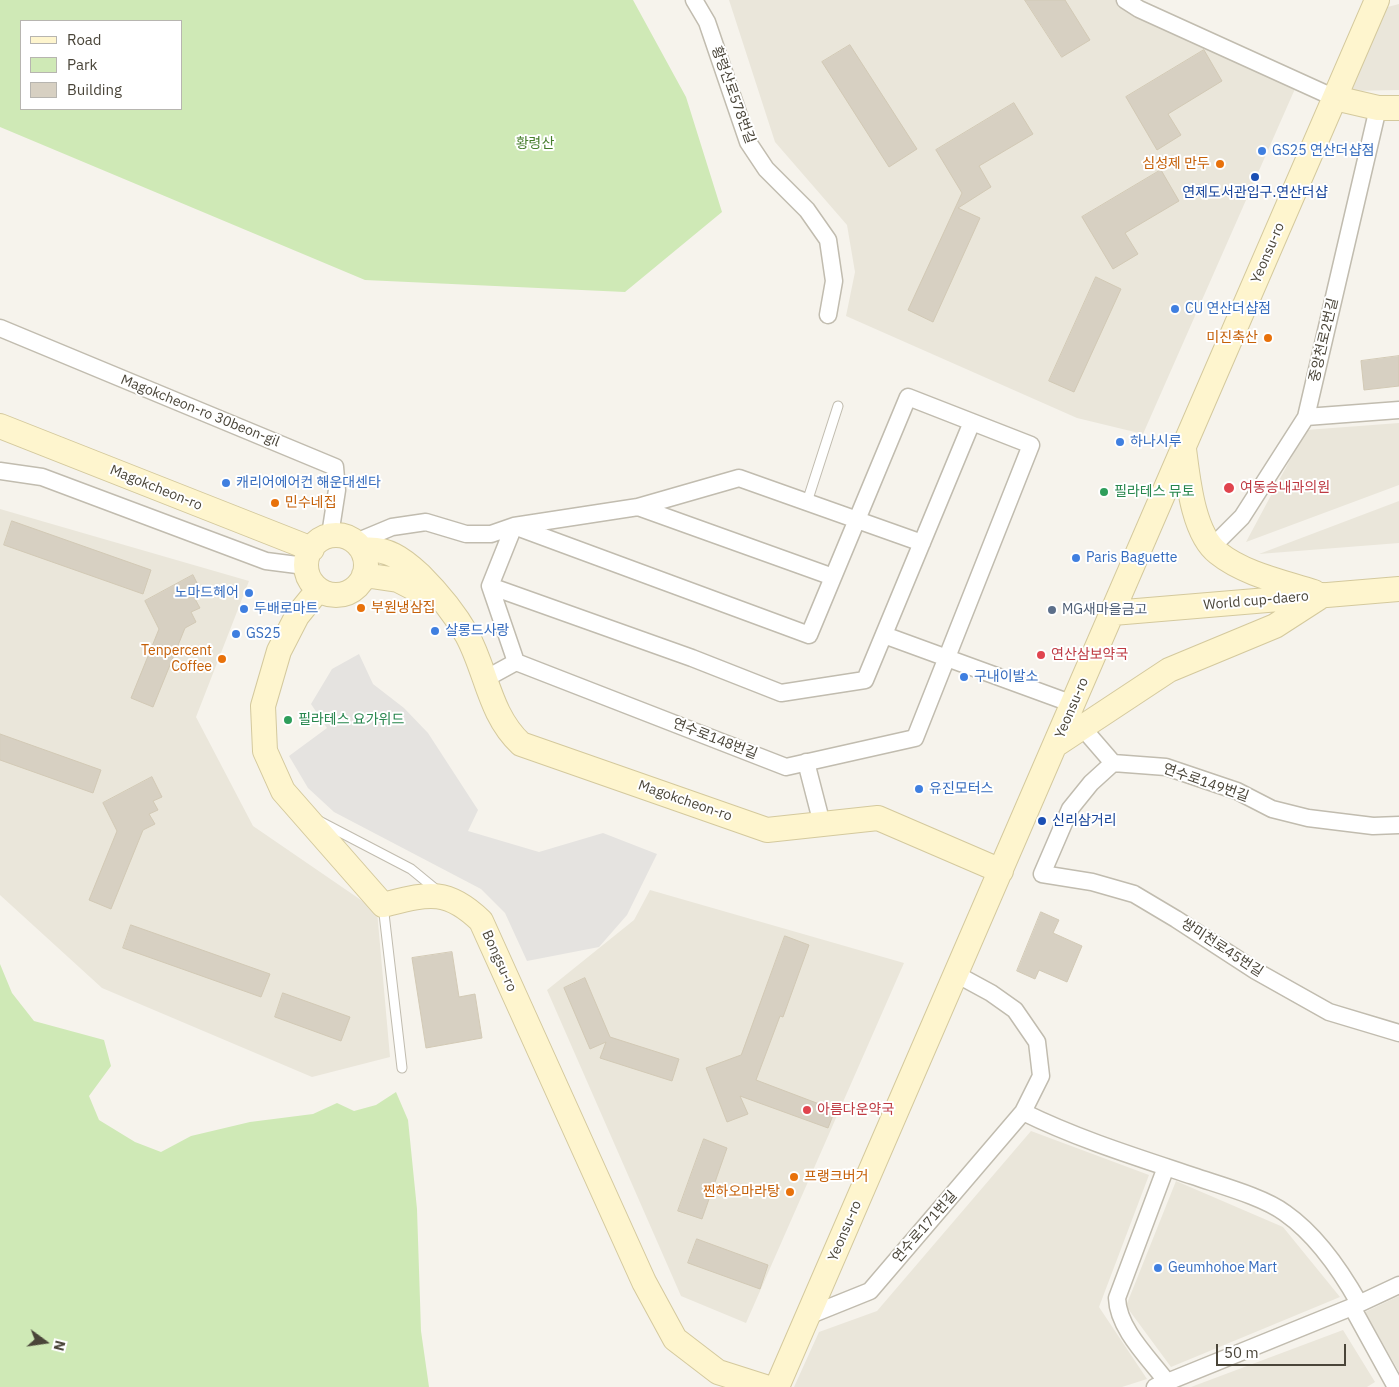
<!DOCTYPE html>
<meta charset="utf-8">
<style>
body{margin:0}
#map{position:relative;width:1399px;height:1387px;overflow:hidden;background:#f6f3ec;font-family:"IBM Plex Sans",sans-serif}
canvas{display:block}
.legend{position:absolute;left:20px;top:20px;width:162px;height:90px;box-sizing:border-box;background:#fff;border:1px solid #b7b5b0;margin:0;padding:6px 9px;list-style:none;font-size:15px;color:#4a4539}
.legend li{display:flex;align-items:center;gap:10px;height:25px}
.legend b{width:25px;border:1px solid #b7b5b0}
.north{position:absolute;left:20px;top:1317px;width:50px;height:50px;-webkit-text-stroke:4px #fff;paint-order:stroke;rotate:104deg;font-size:14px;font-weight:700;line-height:20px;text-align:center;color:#4a4539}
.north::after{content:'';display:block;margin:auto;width:18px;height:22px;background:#4a4539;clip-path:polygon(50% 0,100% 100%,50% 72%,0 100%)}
.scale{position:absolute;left:1216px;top:1344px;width:130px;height:22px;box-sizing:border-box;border:2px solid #4a4539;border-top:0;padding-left:6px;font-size:15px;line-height:18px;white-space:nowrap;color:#4a4539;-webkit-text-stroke:4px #fff;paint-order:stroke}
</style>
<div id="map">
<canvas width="1399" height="1387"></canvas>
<ul class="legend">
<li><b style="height:6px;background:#fef5ce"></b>Road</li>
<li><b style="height:14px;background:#cfe9b6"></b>Park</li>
<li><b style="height:14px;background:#d7d0c2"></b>Building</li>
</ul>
<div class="north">N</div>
<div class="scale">50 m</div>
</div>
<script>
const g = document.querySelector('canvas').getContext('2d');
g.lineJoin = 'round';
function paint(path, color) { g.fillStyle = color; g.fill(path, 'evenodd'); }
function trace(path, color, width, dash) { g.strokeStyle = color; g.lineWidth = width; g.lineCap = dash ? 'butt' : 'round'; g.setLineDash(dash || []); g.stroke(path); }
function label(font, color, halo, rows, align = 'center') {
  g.font = font + ' "IBM Plex Sans","Noto Sans KR",sans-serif'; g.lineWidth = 4; g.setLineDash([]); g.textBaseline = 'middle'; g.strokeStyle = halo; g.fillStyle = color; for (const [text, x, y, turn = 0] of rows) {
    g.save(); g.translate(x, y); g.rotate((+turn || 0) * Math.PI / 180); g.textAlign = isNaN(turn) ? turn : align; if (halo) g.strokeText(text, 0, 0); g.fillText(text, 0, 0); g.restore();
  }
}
paint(new Path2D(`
 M729 0H1127L1298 82 1143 434 1077 418 846 316 855 272 847 225 775 142Z
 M1399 4V90L1347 91 1380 9Z
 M1399 423V485L1246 542 1306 430Z
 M1399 501V543L1259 554Z
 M0 509 249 581 196 717 253 826 377 911 390 1057 312 1077 102 988 0 895Z
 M650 890 904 963 746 1323 681 1296 547 990 634 920Z
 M1031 1131 1149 1175 1099 1307 1147 1379 1122 1387H794L819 1332 877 1311Z
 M1176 1181 1283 1227 1340 1297 1171 1367 1126 1306Z
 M1399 1296V1372L1365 1312Z
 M1343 1330 1375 1382 1367 1387H1191Z`), '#eae6da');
paint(new Path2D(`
 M0 0H633L686 97 722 212 625 292 365 280 0 127ZM181 21V109H21V21Z
 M0 964 12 993 34 1021 104 1040 111 1066 89 1096 99 1120 135 1142 161 1152 191 1136 250 1122 313 1114 337 1103 354 1111 376 1105 396 1092 408 1120 417 1209 421 1331 429 1387H0Z`), '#cfe9b6');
paint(new Path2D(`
 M359 654 373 684 404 708 428 733 478 810 468 831 539 852 603 833 657 854 627 915 599 947 527 961 505 913 481 889 334 812 308 788 289 756 327 728 311 704 332 669Z`), '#e5e3e0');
const building = new Path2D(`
 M1025 0H1065L1090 40 1062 57Z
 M850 45 917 149 889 167 822 62Z
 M1204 50 1222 81 1168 114 1181 135 1157 150 1126 97Z
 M1014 103 1033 134 979 166 991 187 958 208 980 218 933 322 908 310 962 193 936 150Z
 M1161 170 1179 201 1125 233 1138 254 1113 269 1082 217Z
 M1096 277 1121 289 1074 392 1049 381Z
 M1399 356V386L1364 390 1361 361Z
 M12 521 151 570 143 594 4 545Z
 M193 575 203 595 195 599 200 608 191 612 196 622 185 628 153 707 131 698 159 629 145 601Z
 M0 734 101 770 93 793 0 760Z
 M152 777 162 797 153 801 158 810 149 814 155 824 143 830 111 909 89 900 117 831 103 803Z
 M1041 912 1059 920 1053 933 1082 946 1067 982 1039 970 1035 979 1017 971Z
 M131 925 270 974 261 997 123 948Z
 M785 936 809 945 783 1017 780 1016 756 1080 835 1110 828 1128 740 1096 748 1114 727 1122 706 1068 741 1055Z
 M452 952 459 997 475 994 482 1038 426 1048 412 958Z
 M585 978 610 1037 679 1059 672 1081 600 1058 606 1042 590 1049 564 988Z
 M283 993 350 1017 341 1041 275 1017Z
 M704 1139 727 1148 702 1219 678 1211Z
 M697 1239 768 1265 760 1289 688 1263Z`);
paint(building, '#d7d0c2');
trace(building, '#d2c9b5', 1);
const lane = new Path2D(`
 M807 502 838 406
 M319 821 411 869 439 892
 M383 905 402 1068`);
const street = new Path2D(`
 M694 0 707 22 748 142 766 169 807 210 828 240 834 281 828 315
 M1125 0 1139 9 1335 98
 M0 328 335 467 337 490 330 535
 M908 397 1031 445 915 738 786 767 516 662 490 586 514 526 809 635Z
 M1306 417 1399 410
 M0 471 42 477 266 561 305 566
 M638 507 833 577
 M356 542 392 527 426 522 466 534H491L514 526 638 507 739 478 922 543
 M1213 546 1242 517 1306 417 1378 108
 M490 586 692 658 781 693 865 680 972 422
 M884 635 1073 704
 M485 679 516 662
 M1081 726 1113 763
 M806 762 822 824
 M1399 825 1373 826 1308 818 1272 809 1237 791 1166 767 1113 763 1091 783 1070 809 1042 874 1092 882 1134 894 1176 919 1256 971 1329 1012 1399 1033
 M1023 1112C1078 1139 1136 1157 1193 1176 1219 1185 1264 1197 1285 1213 1315 1234 1341 1271 1359 1303
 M1166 1167 1117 1298C1118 1329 1149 1358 1167 1382
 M1352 1307 1396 1387
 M808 1316 870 1291 1023 1112 1041 1076 1037 1042 1015 1010 991 993 956 974
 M1155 1387 1352 1307 1399 1285`);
const secondary = new Path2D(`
 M1335 98 1378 108H1399
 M0 426 312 549
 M1184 449C1188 479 1193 534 1218 553 1244 574 1283 582 1314 592
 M306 565a30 30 0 1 1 60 0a30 30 0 1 1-60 0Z
 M362 550C387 547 403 559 420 575 438 593 454 612 467 635 487 672 489 714 521 744L767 830 878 818 1001 871
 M364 575 398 580 431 597
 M318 590 297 616 279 651 263 706 265 751 283 791 383 905C427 894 446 887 481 921L644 1282 675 1339 718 1372 765 1387
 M1113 613 1399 589
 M1057 744 1169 670 1275 626 1323 595
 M777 1387 1377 0`);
trace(lane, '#c1bcaf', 11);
trace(street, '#c1bcaf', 19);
trace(secondary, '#d4c99d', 26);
trace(lane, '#fff', 9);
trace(street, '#fff', 16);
trace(secondary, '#fef5ce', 24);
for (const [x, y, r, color] of [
 [1262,151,5,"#3f7fe0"],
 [1220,164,5,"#e8710a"],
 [1255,177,5,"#1a4fb4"],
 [1175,309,5,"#3f7fe0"],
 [1268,338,5,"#e8710a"],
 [1120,442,5,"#3f7fe0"],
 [226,483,5,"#3f7fe0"],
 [1229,488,6,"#e0444e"],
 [1104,492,5,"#2e9e5b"],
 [275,503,5,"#e8710a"],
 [1076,558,5,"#3f7fe0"],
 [249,593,5,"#3f7fe0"],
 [361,608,5,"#e8710a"],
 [244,609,5,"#3f7fe0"],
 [1052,610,5,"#5c6f8a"],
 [435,631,5,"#3f7fe0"],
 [236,634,5,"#3f7fe0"],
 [1041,655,5,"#e0444e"],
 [222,659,5,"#e8710a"],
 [964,677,5,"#3f7fe0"],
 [288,720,5,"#2e9e5b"],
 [919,789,5,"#3f7fe0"],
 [1042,821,5,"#1a4fb4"],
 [807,1110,5,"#e0444e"],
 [794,1177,5,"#e8710a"],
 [790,1192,5,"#e8710a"],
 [1158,1268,5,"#3f7fe0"]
]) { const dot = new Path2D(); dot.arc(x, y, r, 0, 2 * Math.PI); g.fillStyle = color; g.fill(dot); trace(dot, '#fff', 2); }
label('14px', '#4a4539', '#fff', [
 ["황령산로578번길",733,95,70],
 ["Yeonsu-ro",1268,253,-67],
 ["중앙천로2번길",1324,340,-77],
 ["Magokcheon-ro 30beon-gil",200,411,22],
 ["Magokcheon-ro",156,488,22],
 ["World cup-daero",1256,601,-5],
 ["Yeonsu-ro",1072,708,-67],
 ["연수로148번길",715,739,21],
 ["연수로149번길",1206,783,19],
 ["Magokcheon-ro",685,801,19],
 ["쌍미천로45번길",1222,948,33],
 ["Bongsu-ro",499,961,66],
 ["연수로171번길",925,1227,-49],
 ["Yeonsu-ro",845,1231,-67]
]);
label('14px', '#467d2c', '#fff', [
 ["황령산",535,144]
]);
label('14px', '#366cbe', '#fff', [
 ["GS25 연산더샵점",1272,151],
 ["CU 연산더샵점",1185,309],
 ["하나시루",1130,442],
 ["캐리어에어컨 해운대센타",236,483],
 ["Paris Baguette",1086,558],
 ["노마드헤어",239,593,"right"],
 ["두배로마트",254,609],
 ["살롱드사랑",445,631],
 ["GS25",246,634],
 ["구내이발소",974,677],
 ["유진모터스",929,789],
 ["Geumhohoe Mart",1168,1268]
], 'left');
label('14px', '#c56008', '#fff', [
 ["심성제 만두",1210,164],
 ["미진축산",1258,338],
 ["민수네집",285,503,"left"],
 ["부원냉삼집",371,608,"left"],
 ["Tenpercent",212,651],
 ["Coffee",212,667],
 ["프랭크버거",804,1177,"left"],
 ["찐하오마라탕",780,1192]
], 'right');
label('14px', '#164399', '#fff', [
 ["연제도서관입구.연산더샵",1255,193],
 ["신리삼거리",1052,821,"left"]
]);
label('14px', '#be3a42', '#fff', [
 ["여동승내과의원",1240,488],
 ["연산삼보약국",1051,655],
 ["아름다운약국",817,1110]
], 'left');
label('14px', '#27864d', '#fff', [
 ["필라테스 뮤토",1114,492],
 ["필라테스 요가위드",298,720]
], 'left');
label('14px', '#4e5e75', '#fff', [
 ["MG새마을금고",1062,610]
], 'left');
</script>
